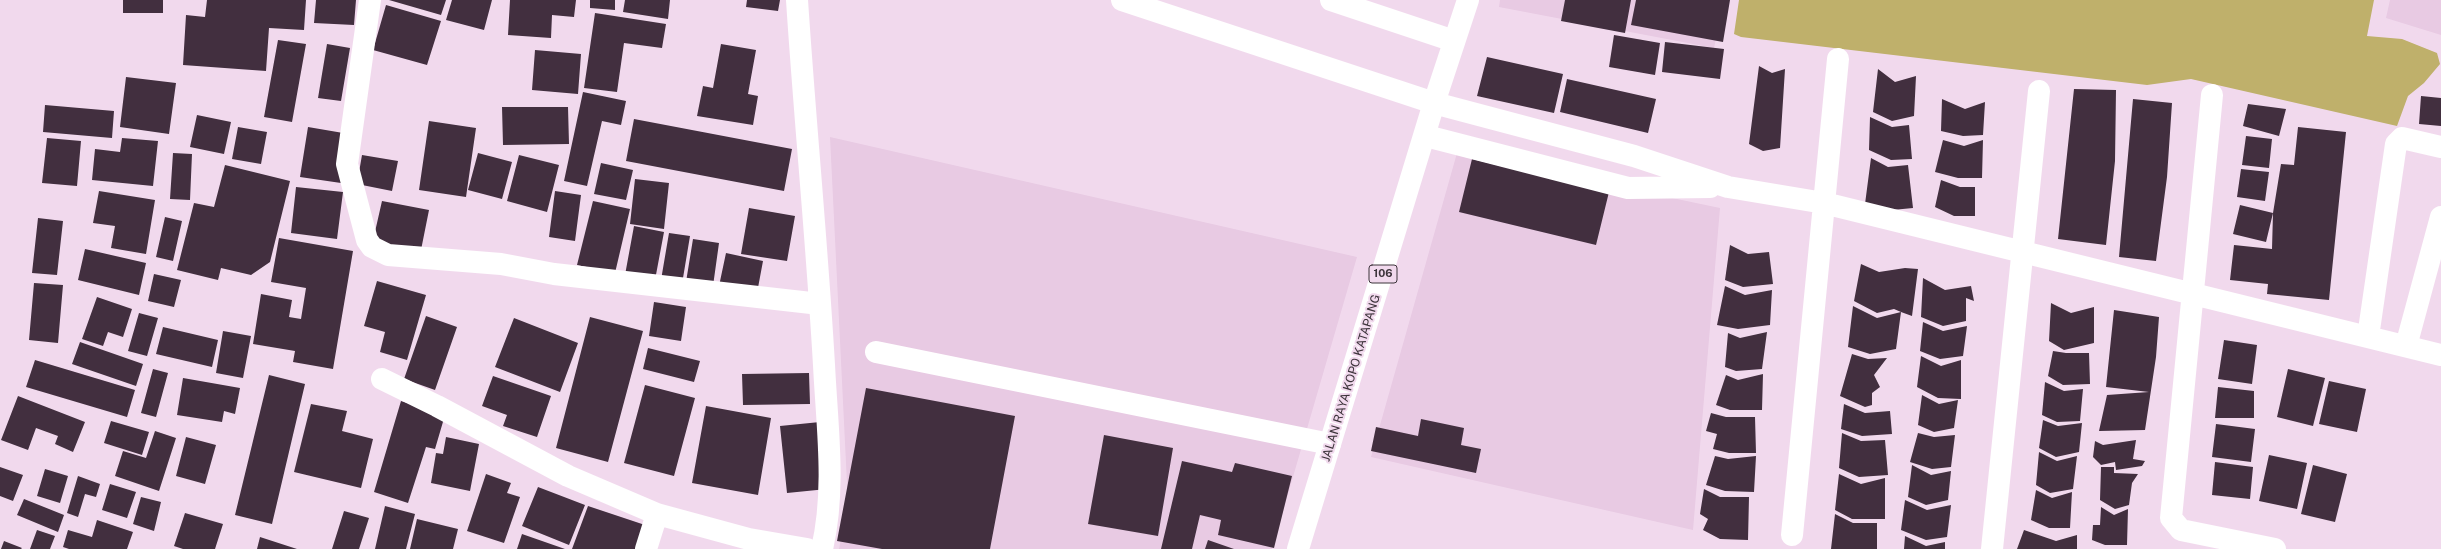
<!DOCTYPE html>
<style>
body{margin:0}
canvas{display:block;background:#f1d9ed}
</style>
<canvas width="2441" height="549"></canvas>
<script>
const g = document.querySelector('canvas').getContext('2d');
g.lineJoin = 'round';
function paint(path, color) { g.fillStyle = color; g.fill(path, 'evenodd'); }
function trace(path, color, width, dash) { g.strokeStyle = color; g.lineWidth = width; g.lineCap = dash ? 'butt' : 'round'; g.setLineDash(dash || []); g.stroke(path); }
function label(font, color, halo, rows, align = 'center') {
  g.font = font + ' "Public Sans",sans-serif'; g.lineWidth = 4; g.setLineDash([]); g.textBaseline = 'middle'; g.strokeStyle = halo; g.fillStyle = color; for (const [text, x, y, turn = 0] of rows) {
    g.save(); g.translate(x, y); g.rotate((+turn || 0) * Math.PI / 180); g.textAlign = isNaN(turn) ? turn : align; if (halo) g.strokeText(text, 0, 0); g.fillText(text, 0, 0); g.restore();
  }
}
paint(new Path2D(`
 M1500 0H1724L1714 48 1499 7Z
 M2390 0H2441V35L2386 18Z
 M830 137 1357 257 1272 549H839L848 504Z
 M1457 153 1720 208 1693 530 1371 457Z`), '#e8cae3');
paint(new Path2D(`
 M1739 0H2374L2367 36 2402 39 2437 53 2440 64 2424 83 2408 96 2397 126 2191 79 2147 85 1741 37 1734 34Z`), '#bfb06b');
paint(new Path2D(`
 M123 0H163V13H123Z
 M207 0H306L304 30 269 28 266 71 183 65 186 15 205 17Z
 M316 0H356L354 25 314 23Z
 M389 0H446L441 15Z
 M452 0H492L484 30 446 20Z
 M510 0H576L574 17 552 15 551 38 508 35Z
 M590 0H615V10L590 8Z
 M625 0H670L668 19 623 12Z
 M747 0H780L778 11 746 7Z
 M1565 0H1631L1625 33 1561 21Z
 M1636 0H1730L1723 42 1631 25Z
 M386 5 441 21 427 65 373 50Z
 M595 13 666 24 662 48 624 43 617 92 584 88Z
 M1614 35 1660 43 1655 75 1609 67Z
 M278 40 306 44 292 122 264 117Z
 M1665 42 1724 49 1720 79 1662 72Z
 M327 44 350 48 341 101 318 98Z
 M721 44 756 50 748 94 758 96 753 125 697 116 703 86 713 88Z
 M535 50 581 54 578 94 532 90Z
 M1487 57 1563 74 1554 113 1477 96Z
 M1759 66 1772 73 1785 69 1780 148 1763 151 1749 144Z
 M1878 69 1895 82 1916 76 1914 116 1892 121 1873 112Z
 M126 77 176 83 169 134 120 127Z
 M1567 79 1656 99 1648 133 1560 112Z
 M2074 89 2116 90 2115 161 2106 245 2058 239Z
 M583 92 626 101 621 125 602 121 587 186 564 181Z
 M2421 96 2441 98V126L2419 124Z
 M1942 99 1965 109 1985 102 1983 135 1963 136 1941 131Z
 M2133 99 2172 103 2167 177 2156 261 2119 257Z
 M2248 104 2286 109 2279 136 2243 126Z
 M45 105 114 111 112 138 43 132Z
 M502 107H568L569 144 503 145Z
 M197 115 231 122 224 154 190 147Z
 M1870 117 1892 127 1909 125 1912 159 1891 160 1869 150Z
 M634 119 792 149 784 191 626 161Z
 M429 121 476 128 466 197 419 190Z
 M238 127 267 132 261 164 232 159Z
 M308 127 349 134 341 183 300 177Z
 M2298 127 2346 132 2329 300 2267 294 2268 284 2230 280 2234 245 2272 249 2273 213 2266 242 2233 234 2240 205 2273 213 2281 164 2294 165Z
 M2246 136 2272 139 2269 168 2242 165Z
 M47 138 81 141 77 186 42 183Z
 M122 138 158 141 153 186 92 180 95 149 120 152Z
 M1943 140 1964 146 1983 140 1982 178H1958L1935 172Z
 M173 153 192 154 190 200 170 199Z
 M478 153 512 162 502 199 468 190Z
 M362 155 398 161 392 191 357 184Z
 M519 155 559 165 547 212 507 201Z
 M1871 158 1888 167 1908 165 1913 208 1882 211 1865 204Z
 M1472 159 1609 192 1596 245 1459 212Z
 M601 163 633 170 626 200 594 194Z
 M225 165 290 181 270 262 251 275 221 268 218 280 177 270 194 203 214 207Z
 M2241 169 2269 172 2265 201 2237 197Z
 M635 179 669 183 664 229 630 224Z
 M1941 180 1960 187H1975V216H1954L1935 207Z
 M296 187 343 192 337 239 291 233Z
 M99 191 155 200 146 254 111 248 115 226 93 223Z
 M555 191 581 195 575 241 549 237Z
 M382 201 429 210 420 255 372 245Z
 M593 201 630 209 615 273 577 265Z
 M749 208 795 216 787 261 741 254Z
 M165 217 182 221 173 261 156 257Z
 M38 218 63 221 57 275 32 273Z
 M634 226 664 232 655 280 625 275Z
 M669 233 690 236 682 284 661 280Z
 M279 238 353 251 333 369 293 362 295 351 253 344 261 294 292 300 289 317 301 319 306 288 271 282Z
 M693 239 719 243 713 286 686 282Z
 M1730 245 1748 254 1769 252 1773 284 1743 287 1725 280Z
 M85 249 146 263 139 295 78 280Z
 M726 253 763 261 757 293 719 286Z
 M1861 264 1879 272 1905 268 1918 269 1912 316 1901 312 1896 349 1870 354 1848 347 1853 306 1877 318 1901 312 1894 309 1877 313 1854 301Z
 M154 274 181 280 174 307 148 301Z
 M1923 278 1945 290 1971 286 1974 301 1966 298V321L1943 326 1921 317Z
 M377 281 426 295 407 360 380 352 385 332 364 326Z
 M34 283 63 285 58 343 29 340Z
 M1725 286 1745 295 1772 290 1770 325 1738 329 1717 325Z
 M97 297 132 309 123 337 108 332 103 346 82 339Z
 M654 302 686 307 681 341 649 336Z
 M2051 303 2071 313 2094 307V343L2064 350 2049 341Z
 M2114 310 2159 317 2156 357 2145 430 2099 431 2107 395 2149 392 2106 387Z
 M139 313 158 318 147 356 128 351Z
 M426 316 457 327 435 390 404 379Z
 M590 317 643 331 608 462 556 448Z
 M514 318 578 343 560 392 495 367Z
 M1923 322 1943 331 1967 326 1963 356 1940 359 1920 351Z
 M163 327 218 340 212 367 156 354Z
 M223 331 251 336 243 378 216 373Z
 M1767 332 1762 369 1736 371 1725 367 1728 333 1740 338Z
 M2224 340 2257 345 2252 384 2218 379Z
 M80 342 143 364 136 386 72 364Z
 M648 348 700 361 694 382 643 369Z
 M2053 351 2066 353H2089L2090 384 2063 385 2048 376Z
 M1852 354 1868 359 1887 358 1874 375 1880 387 1872 393V405L1865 407 1840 396Z
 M1921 356 1941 366 1961 360V399L1938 398 1917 387Z
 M35 360 135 390 127 417 26 387Z
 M153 369 168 373 156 417 141 413Z
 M2288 369 2325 378 2313 426 2277 417Z
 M809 373 810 404 743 405 742 374Z
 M1763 374 1762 410H1730L1716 405 1726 375 1738 380Z
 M269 375 305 384 272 524 235 515Z
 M493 376 551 396 537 437 503 426 507 415 482 406Z
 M183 378 240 388 235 414 224 411 222 422 177 415Z
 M2329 381 2366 389 2357 432 2319 424Z
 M2045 382 2064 391 2083 389 2080 421 2057 422 2042 415Z
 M645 385 695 398 674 476 624 463Z
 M2218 387 2254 391V418H2215Z
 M866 388 1015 416 990 549H882L837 541Z
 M1922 395 1939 404 1958 400 1954 428 1934 432 1918 425Z
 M18 396 85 422 73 452 55 444 58 436 36 428 28 450 1 440Z
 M401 401 445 415 435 449 426 447 408 503 374 492Z
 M311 404 347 411 342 431 373 439 361 488 294 472Z
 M1844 404 1865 413 1890 411 1892 434 1862 436 1841 429Z
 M706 406 771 418 758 495 692 483Z
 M1711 413 1726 417H1755L1756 453H1729L1713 449 1717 434 1706 431Z
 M1421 419 1464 428 1461 445 1481 449 1476 473 1371 451 1376 427 1418 436Z
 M2043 420 2058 426 2082 423 2079 452 2056 457 2039 448Z
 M111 421 149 432 142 455 104 443Z
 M820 422 827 489 787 493 780 426Z
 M2216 424 2255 429 2251 462 2212 457Z
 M155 431 176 438 159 491 115 476 123 451 146 458Z
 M1842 433 1861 441 1885 440 1888 475 1859 477 1839 468Z
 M1918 433 1934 437 1955 435 1951 467 1932 469 1910 462Z
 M1104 435 1173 448 1158 536 1088 524Z
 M186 437 216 445 205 484 176 476Z
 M446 437 479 444 470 491 431 483 436 453 443 454Z
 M2136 440 2133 459 2145 461 2142 466 2116 470 2115 462 2101 465 2093 457 2095 441 2103 445Z
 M2039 452 2057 461 2077 456 2073 489 2050 493 2036 485Z
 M2269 455 2307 463 2297 509 2259 501Z
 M1715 456 1728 459 1756 456 1754 492 1725 491 1706 485Z
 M1182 461 1232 472 1235 463 1292 476 1274 548 1218 535 1221 520 1200 515 1192 549H1161Z
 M2215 462 2253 467 2250 499 2212 495Z
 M1912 465 1931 475 1951 471 1948 500 1926 505 1908 497Z
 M2313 465 2347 474 2335 522 2301 514Z
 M0 467 23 475 13 501 0 496Z
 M2101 467H2114V473L2138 474 2132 483 2129 505 2115 509 2100 500Z
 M45 469 68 476 60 503 37 496Z
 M486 474 511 483 507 493 520 497 504 543 467 531Z
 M1839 474 1861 484 1885 478V519H1852L1835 510Z
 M78 476 100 484 96 497 85 494 78 517 67 513Z
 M110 484 136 492 127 518 102 510Z
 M538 487 585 505 569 545 522 526Z
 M1704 489 1720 497H1749L1748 540 1720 539 1703 530 1708 519 1700 514Z
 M2036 490 2052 498 2072 492 2070 528H2049L2031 520Z
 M141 497 161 502 154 531 133 524Z
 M24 499 64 515 58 532 17 515Z
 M1905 500 1927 510 1951 505 1947 537 1926 540 1901 530Z
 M385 506 415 514 406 549H375Z
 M588 506 651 527 643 549H572Z
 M2101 507 2114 515 2128 509 2127 545H2105L2092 540 2093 525H2100Z
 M344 511 369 518 359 549H332Z
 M185 513 223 524 215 549H183L174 546Z
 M1835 514 1853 523H1877V549H1831Z
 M417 519 458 529 453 549H410Z
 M97 520 133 532 127 549H69L63 547 68 530 92 537Z
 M37 530 55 536 50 549H30Z
 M2024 530 2056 541 2077 535V549H2017Z
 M522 534 565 549H517Z
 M1905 536 1926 546 1945 542V549H1904Z
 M260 537 297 549H257Z
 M1208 540 1234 549H1205Z
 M4 541 22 548 21 549H1Z`), '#422f3f');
trace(new Path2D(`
 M370 0 347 164 367 240 372 247 388 255 501 264 554 274 820 304
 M797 0C805 122 817 243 824 365 827 426 836 489 822 549
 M1122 0 1434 103 1634 156 1728 187 1824 203 2441 355
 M1331 0 1454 41
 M2212 95 2171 518 2181 530 2275 549
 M1426 136 1628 188 1710 187
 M2368 337 2396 144 2402 138 2441 147
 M2406 346 2441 217
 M876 352 1330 444
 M382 379 437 406 568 476 657 514 749 539 807 549
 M1792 535 1838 59
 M646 549 657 514
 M1992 549 2039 91`), '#fff', 22);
trace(new Path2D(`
 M1298 549 1434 103 1468 0`), '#fff', 22);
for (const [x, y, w] of [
 [1383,274,28]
]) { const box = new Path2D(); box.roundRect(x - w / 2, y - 9, w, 18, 3); g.fillStyle = '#f1d9ed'; g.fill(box); trace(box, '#3d343b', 1); }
label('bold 11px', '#3d343b', null, [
 ["106",1383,274]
]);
label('12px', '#3d343b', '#f1d9ed', [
 ["JALAN RAYA KOPO KATAPANG",1351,378,-73]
]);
</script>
